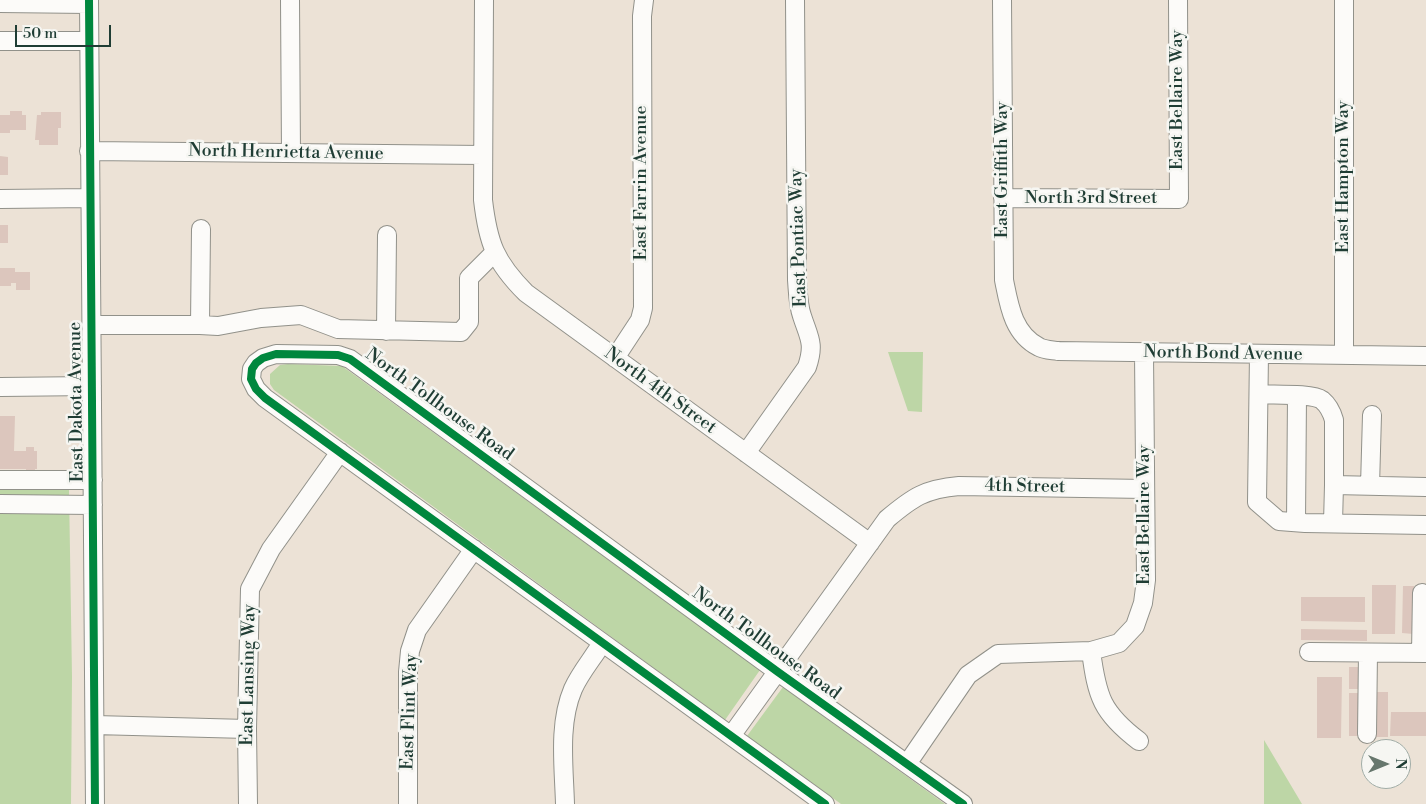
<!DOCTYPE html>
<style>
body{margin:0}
#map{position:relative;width:1426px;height:804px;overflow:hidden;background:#ece2d6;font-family:"Libre Bodoni",serif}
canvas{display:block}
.north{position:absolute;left:1361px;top:739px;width:50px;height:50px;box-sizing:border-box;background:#f6f6f2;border:1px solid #a0aca6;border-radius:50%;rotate:90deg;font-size:14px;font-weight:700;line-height:20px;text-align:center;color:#1f3d34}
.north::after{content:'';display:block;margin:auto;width:18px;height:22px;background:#67776d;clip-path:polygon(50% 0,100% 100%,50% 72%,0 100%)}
.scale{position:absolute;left:15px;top:25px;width:96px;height:22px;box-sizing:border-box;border:2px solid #1f3d34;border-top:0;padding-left:6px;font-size:15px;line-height:18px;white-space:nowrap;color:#1f3d34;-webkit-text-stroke:4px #f6f6f2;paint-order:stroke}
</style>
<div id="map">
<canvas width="1426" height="804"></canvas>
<div class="north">N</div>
<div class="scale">50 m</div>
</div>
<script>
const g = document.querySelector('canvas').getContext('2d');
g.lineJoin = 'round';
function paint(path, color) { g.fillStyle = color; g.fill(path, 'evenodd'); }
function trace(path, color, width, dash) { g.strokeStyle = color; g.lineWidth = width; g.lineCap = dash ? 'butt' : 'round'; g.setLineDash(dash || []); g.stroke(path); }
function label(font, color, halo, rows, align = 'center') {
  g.font = font + ' "Libre Bodoni",serif'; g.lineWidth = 5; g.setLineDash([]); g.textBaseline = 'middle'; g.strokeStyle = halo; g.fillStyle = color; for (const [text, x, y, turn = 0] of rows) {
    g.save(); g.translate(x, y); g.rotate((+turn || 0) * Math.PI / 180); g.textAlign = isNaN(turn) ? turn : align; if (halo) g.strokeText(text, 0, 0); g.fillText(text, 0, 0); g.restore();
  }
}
paint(new Path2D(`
 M888 352H923L922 412 908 411Z
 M288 364 342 366 760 670 725 720 274 390 270 384V374L280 365Z
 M0 488 69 489 72 677 71 804H0Z
 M783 687 945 804H841L747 736Z
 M1264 740 1302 804H1264Z`), '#bdd6a6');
paint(new Path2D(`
 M10 111H22V115H26V130H10V133H0V115H10Z
 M41 112H61V128H58V145H39V140H35L37 115H41Z
 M0 156 8 157V175H0Z
 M0 225H8V243H0Z
 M0 268H15V272H30V290H16V283H11V286H0Z
 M0 416H15L14 451H26V447H34V451H37V469H35V473H26V469H0Z
 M1372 585H1396L1395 634H1372Z
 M1403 586H1414L1413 634 1402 633Z
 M1301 597H1365V622L1301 621Z
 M1301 629 1367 630V641L1301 640Z
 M1349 667H1360V689H1349Z
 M1317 677H1342L1341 738H1317Z
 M1376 692H1388V737H1376Z
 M1349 693H1360V736H1349Z
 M1391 712H1426V736H1390Z`), '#dcc6bd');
const minor = new Path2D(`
 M89 0 95 804
 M290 0 291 153
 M484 0 483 200C488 243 495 262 526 293L870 543
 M1002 0 1004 280C1009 305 1013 334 1039 347 1044 350 1052 350 1058 351L1426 356
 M1344 0V355
 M0 3 89 4
 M0 41H89
 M89 151 483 155
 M1003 198 1179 199 1178 0
 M0 199 90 198
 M201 229 200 325 218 326 261 318 301 315 338 329 461 332 469 322V278L494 253
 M91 325H200
 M386 331 387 235
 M1259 354 1257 502 1279 521 1305 523 1426 525
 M615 358 640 320 643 308 642 16 644 0
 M0 387 92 386
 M1259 394C1273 395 1312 393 1322 400 1328 405 1332 413 1334 420V485L1426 487
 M746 453 807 367C815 343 809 338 802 316 798 305 798 292 797 280L795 0
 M0 480H93
 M1370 486 1372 415
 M0 504 93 505
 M1296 522 1297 396
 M1333 523 1334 485
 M1091 651C1097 697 1102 713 1139 741
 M1309 652 1426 653
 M1421 653 1422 593
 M95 725 247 729
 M1367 734 1368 653
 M731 736 887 519C913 497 925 489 959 486L1145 489
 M907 764 968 675 998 654 1091 651 1119 643 1135 626 1143 603 1146 580 1144 353
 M248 804 247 729 250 589 271 549 340 452
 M408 804V672L410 651 417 630 474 549
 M565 804C564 767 558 724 573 689 580 673 593 658 602 643
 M825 804 265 398 256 389 251 379 252 369 256 363 263 358 276 354 338 355 350 359 778 672 963 804`);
trace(minor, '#91918a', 20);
trace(minor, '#fcfbf9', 18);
trace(new Path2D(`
 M89 0 95 804
 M825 804 265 398 256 389 251 379 252 369 256 363 263 358 276 354 338 355 350 359 778 672 963 804`), '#00873e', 8);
label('18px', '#1f3d34', '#f6f6f2', [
 ["East Bellaire Way",1178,100,-90],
 ["North Henrietta Avenue",286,153,1],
 ["East Griffith Way",1003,170,-90],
 ["East Hampton Way",1344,177,-90],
 ["East Farrin Avenue",642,183,-90],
 ["North 3rd Street",1091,199],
 ["East Pontiac Way",799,238,-92],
 ["North Bond Avenue",1223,354,1],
 ["North 4th Street",660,391,36],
 ["East Dakota Avenue",77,402,-91],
 ["North Tollhouse Road",439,405,36],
 ["4th Street",1025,487,1],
 ["East Bellaire Way",1145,515,-90],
 ["North Tollhouse Road",766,644,36],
 ["East Lansing Way",249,675,-89],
 ["East Flint Way",410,712,-88]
]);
</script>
